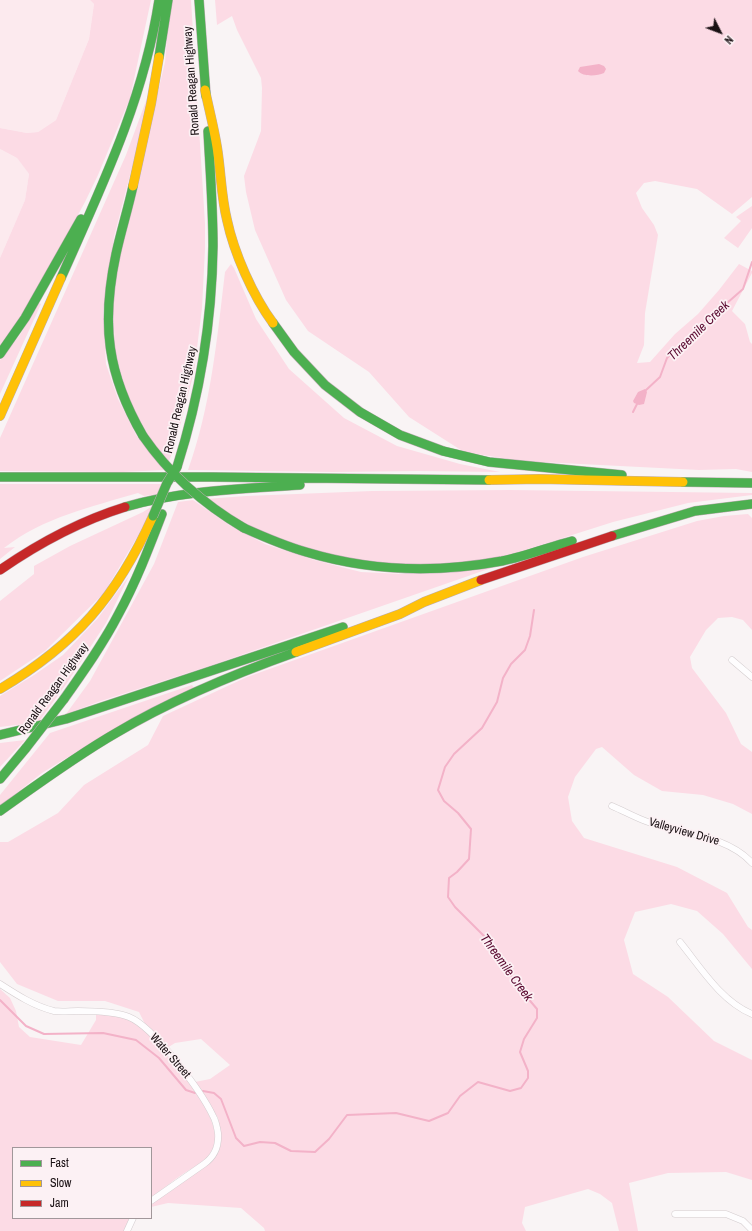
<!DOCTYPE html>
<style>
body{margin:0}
#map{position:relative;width:752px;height:1231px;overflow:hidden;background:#f9f4f5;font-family:"Archivo Narrow",sans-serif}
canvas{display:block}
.legend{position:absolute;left:12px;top:1147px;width:140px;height:72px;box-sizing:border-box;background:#fcf1f4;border:1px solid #a1979a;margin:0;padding:5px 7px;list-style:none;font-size:12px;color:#191013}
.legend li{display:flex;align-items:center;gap:8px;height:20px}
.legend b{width:20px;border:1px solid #a1979a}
.north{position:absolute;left:700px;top:12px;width:40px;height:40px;-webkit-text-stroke:3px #fcf1f4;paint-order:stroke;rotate:132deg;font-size:11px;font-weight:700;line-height:16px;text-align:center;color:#191013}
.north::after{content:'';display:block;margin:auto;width:14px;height:18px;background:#191013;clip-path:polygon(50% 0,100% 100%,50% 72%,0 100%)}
</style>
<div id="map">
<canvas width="752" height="1231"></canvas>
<ul class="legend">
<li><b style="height:5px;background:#4caf50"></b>Fast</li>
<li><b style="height:5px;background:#ffc107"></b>Slow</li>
<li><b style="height:5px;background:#c62828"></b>Jam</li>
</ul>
<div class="north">N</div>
</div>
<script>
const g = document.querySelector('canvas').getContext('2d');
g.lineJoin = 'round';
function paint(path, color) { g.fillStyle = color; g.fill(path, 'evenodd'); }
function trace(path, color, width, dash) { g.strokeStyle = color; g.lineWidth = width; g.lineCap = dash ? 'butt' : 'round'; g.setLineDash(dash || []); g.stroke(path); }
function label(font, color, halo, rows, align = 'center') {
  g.font = font + ' "Archivo Narrow",sans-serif'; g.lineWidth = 3.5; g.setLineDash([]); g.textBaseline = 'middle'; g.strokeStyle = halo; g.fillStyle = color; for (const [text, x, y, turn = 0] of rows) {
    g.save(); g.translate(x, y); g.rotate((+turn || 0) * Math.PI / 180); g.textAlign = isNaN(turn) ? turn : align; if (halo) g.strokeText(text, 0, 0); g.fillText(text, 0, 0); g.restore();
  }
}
paint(new Path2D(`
 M0 0H90L94 4 89 39 56 120 38 132 27 133 0 128Z
 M0 149 17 158 29 174 25 200 0 258Z`), '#fceaee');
paint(new Path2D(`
 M90 0H151L130 98 98 175 85 202 31 301 0 347V258L25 200 29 174 17 158 0 149V128L27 133 38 132 56 120 89 39 94 4Z
 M170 0H191L205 224V249L202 308 194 372 174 449 168 463 154 445 129 401 115 352 113 304 119 258 165 62Z
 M215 0H752V197L732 214 697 189 655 181 644 183 636 193 642 208 654 225 658 235 645 313 644 345 637 363 650 362 675 334 698 314 719 290 739 264 752 271V273L732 311 745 324 750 342 752 344V472L736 469 699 470 521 461 464 452 409 417 369 372 308 331 286 300 255 230 246 192 244 176 261 131 262 88 261 78 237 30 232 16 217 25Z
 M150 90 139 140 114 237 103 312 106 364 118 399 136 435 164 470 123 472 0 471V438L126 155Z
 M752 206V228L738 248 724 238 741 221 736 217Z
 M231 264 234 268 256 319 289 369 344 418 397 446 460 464 500 472 418 471 333 472 188 470C211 406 217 339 225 272Z
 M39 303 41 304 0 394V360L20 335Z
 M0 484H162L158 494 144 496 138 493C91 507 44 517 4 548L15 547 0 559Z
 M510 490 752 493V495L688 503 613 522 506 556 450 565H384L332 557 275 538 246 525 205 499 246 496 372 491Z
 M193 500 229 525 265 544 314 560 361 572 403 574 449 573 497 566 215 664 98 702 66 714 90 681 154 564 178 502Z
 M154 505 139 534 104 593 45 651 0 681V601L34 574V566L70 546 143 512Z
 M748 514 752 518V630L743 620 732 617 718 618 706 630 690 657 692 668 726 713 741 744 752 752V814L733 804 703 795 662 791 634 775 602 747 596 749 575 777 568 797 572 821 584 838 677 867 727 893 748 927 752 930V969L723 934 697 911 671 904 635 912 624 940 633 974 668 997 714 1041 752 1060V1180L726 1172 668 1173 629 1183 638 1231H619L612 1203 600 1194 588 1189 525 1207 522 1223 526 1231H265L264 1228 241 1208 168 1203 151 1207V1204L208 1164 218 1153 221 1139 218 1118 195 1082 210 1079 230 1065 201 1039 175 1043 167 1048 146 1026 139 1012 105 1001H58L17 984 0 962V842H8L58 813 84 785 148 745 163 716 247 677 583 557 697 521 724 516Z
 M129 576 106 623 67 683 40 720 33 723 0 727V696L34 675 63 655 98 618Z
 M192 685 194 688 112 730 42 773 0 806V795L50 733Z
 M25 740 0 767V743Z
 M0 989 10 998 16 1011 19 1027 30 1037 81 1045 96 1020V1014C108 1015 122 1014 132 1021 157 1037 219 1110 215 1140 215 1144 212 1151 210 1154 203 1163 192 1168 183 1174 172 1181 162 1190 151 1198V1148H13V1218H131L125 1231H0Z`), '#fcdbe5');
paint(new Path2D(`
 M599 64 604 66 606 69 604 73C597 76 583 77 578 71L580 67Z
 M645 389 647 392 644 404 639 405 634 403 633 401 638 392Z`), '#f3b2c8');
trace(new Path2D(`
 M645 391 660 377 667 358 677 347 743 289 752 262
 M633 412 637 404
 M0 1000 26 1026 44 1034 103 1033 136 1040 159 1058 186 1090 195 1093
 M203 1091 214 1093 221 1099 236 1138 244 1146 260 1142 275 1143 291 1151 315 1152 329 1139 347 1115 396 1113 429 1121 448 1113 460 1096 478 1082 510 1091 521 1088 528 1078V1071L520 1052 524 1039 537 1018V1009L520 989 488 940 455 907 448 897 449 878 457 872 469 859 471 829 458 813 444 801 438 790 445 767 454 754 482 728 497 702 503 678 511 664 525 650 530 636 534 610`), '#f3b2c8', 2);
const street = new Path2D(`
 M732 660 752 677
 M612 806C624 811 636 818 648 822 682 833 728 836 752 863
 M680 942C701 968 721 1001 752 1014
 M0 984C17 995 34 1006 54 1011 62 1012 70 1011 78 1011 92 1011 117 1012 129 1017 154 1027 201 1091 213 1116 216 1121 217 1127 218 1133 219 1146 214 1157 204 1164L151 1201
 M675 1214H726L743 1221 752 1230
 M127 1231 133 1218`);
const fast = new Path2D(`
 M199 0 206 96
 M159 57 168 0
 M133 186C128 209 121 231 116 254 101 324 107 374 143 436
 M61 278C101 188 144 99 159 0
 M273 323 294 352 325 385 360 412 400 435 443 451 489 462 622 475
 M0 354 25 318 81 219
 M177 467C200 395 212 322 213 246 213 208 210 169 208 131
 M0 477H211L489 480
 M683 482 752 483
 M125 507C182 490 242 489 300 485
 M244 528C264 537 285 546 306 552 369 571 437 573 502 561 526 556 549 547 572 541
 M612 536 695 511 752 504
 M64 699C83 672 103 644 118 615 136 582 149 548 162 514
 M0 735 66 719 343 627
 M0 779 26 748
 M0 811C38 784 76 756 116 733 173 699 234 674 296 652`);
const slow = new Path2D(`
 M205 90C209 109 214 128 217 147 221 171 221 196 227 220 234 253 253 296 273 323
 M133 186 151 104 159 57
 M0 416 61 278
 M489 480 539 479 683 482
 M296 652 400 614 424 602 481 580
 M0 689C76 644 117 596 153 516`);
const jam = new Path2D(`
 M0 570C39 543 80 521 125 507
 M481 580 612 536`);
trace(street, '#d3ccce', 7);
trace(fast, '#bcacb1', 10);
trace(slow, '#bcacb1', 10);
trace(jam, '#bcacb1', 10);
trace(street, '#fefdfe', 6);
trace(fast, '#4caf50', 9);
trace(slow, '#ffc107', 9);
trace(jam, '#c62828', 9);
const fastBridge = new Path2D(`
 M143 436C170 475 203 504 244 528
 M153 516 167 483 177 467
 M26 748 64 699`);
trace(fastBridge, '#bcacb1', 10, []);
trace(fastBridge, '#4caf50', 9);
label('12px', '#191013', '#fcf1f4', [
 ["Ronald Reagan Highway",192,81,-94],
 ["Ronald Reagan Highway",181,400,-77],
 ["Ronald Reagan Highway",54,689,-54],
 ["Valleyview Drive",684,832,16],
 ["Water Street",170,1056,49]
]);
label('italic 13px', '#59082f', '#fcf1f4', [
 ["Threemile Creek",699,331,-44],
 ["Threemile Creek",506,968,54]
]);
</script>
